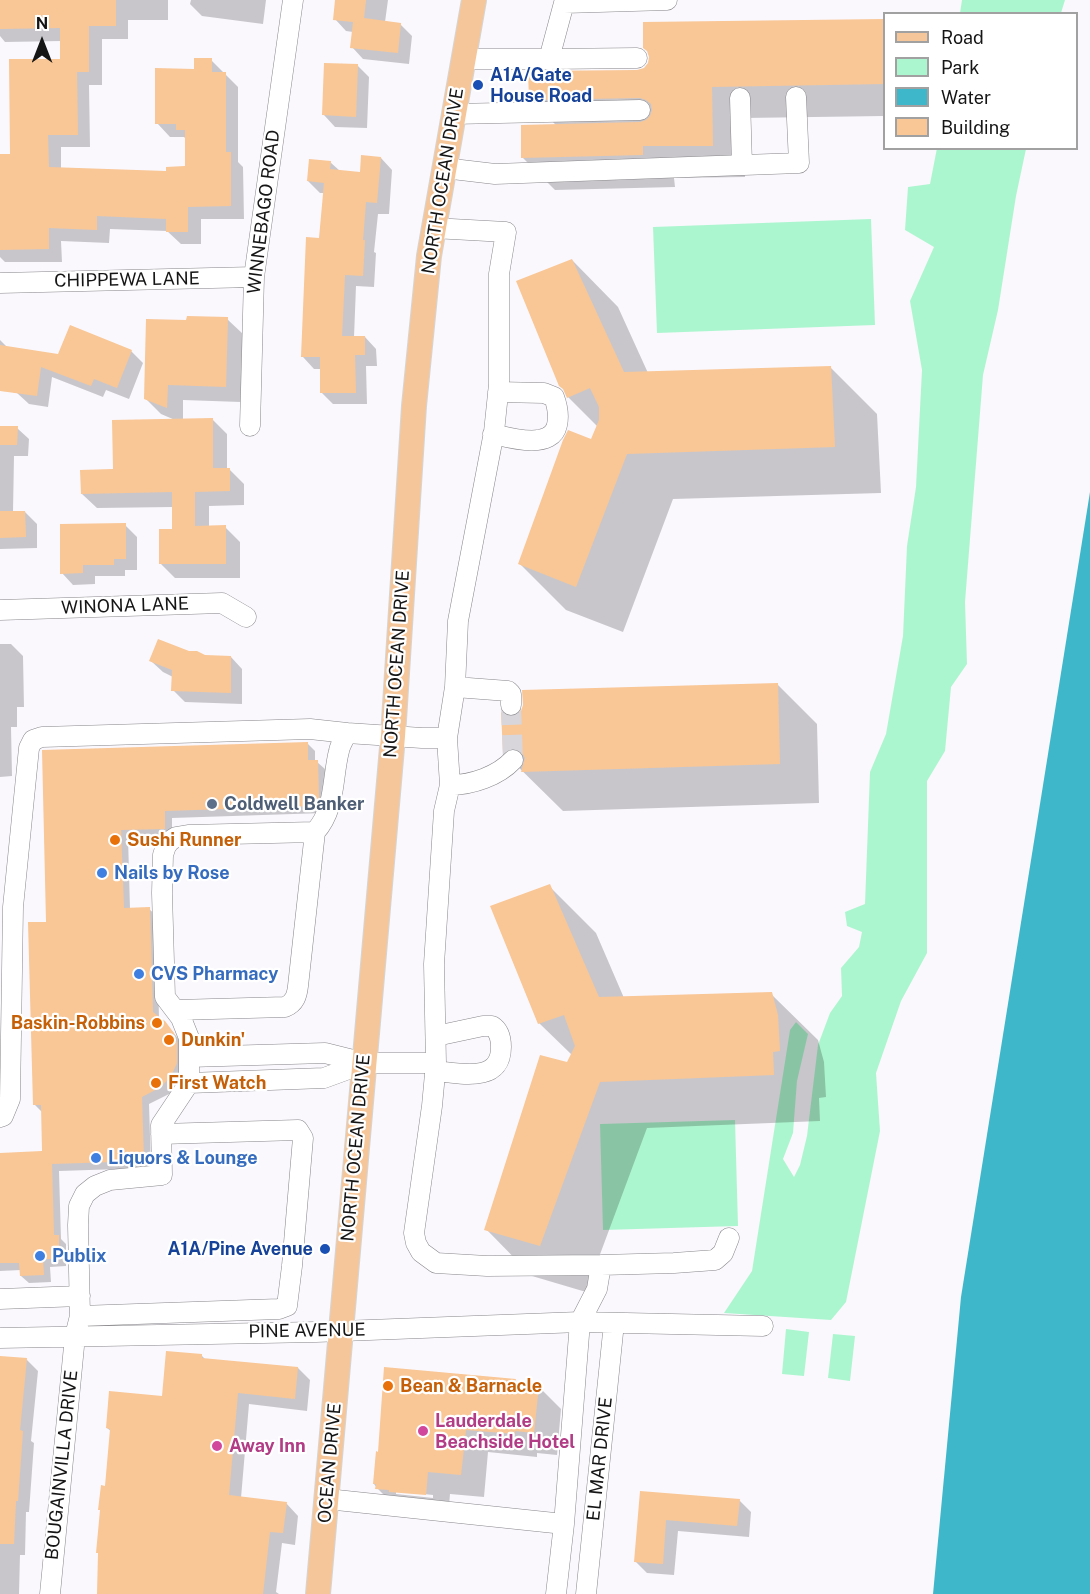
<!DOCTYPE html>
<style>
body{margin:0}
#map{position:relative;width:1090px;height:1594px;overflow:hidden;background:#faf8fd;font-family:"Public Sans",sans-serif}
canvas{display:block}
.legend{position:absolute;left:883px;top:12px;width:195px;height:138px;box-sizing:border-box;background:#fff;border:2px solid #a1a1a2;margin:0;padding:8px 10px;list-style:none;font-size:18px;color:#151516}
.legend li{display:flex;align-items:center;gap:12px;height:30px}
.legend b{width:30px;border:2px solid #a1a1a2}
.north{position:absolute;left:12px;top:12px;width:60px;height:60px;-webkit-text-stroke:4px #fff;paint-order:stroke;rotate:0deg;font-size:16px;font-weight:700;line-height:24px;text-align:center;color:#151516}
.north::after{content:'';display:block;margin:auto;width:21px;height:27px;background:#151516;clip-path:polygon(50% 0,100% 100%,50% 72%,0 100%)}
</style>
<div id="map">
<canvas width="1090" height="1594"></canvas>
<ul class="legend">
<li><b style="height:8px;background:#f5c69a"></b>Road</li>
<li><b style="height:16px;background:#acf6cf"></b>Park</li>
<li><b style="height:16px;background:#3eb7ca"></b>Water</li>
<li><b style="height:16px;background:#f9c695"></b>Building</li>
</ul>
<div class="north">N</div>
</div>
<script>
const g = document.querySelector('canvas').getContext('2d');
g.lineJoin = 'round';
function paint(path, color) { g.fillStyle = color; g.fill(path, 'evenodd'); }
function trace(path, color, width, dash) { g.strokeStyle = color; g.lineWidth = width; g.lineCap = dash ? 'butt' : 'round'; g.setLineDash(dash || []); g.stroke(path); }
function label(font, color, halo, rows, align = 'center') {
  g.font = font + ' "Public Sans",sans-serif'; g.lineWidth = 4.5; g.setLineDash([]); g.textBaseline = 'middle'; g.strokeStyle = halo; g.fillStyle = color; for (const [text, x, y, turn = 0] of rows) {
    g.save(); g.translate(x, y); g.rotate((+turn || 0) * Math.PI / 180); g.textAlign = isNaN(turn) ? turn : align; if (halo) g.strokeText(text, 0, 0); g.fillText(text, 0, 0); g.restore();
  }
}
paint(new Path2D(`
 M962 0H1065L1061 13H960Z
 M937 148 1026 149 1016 196 998 310 983 375 965 602 967 664 951 687 945 751 927 781V953L901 1001 876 1073 880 1131 846 1302 831 1320 724 1313 752 1271 790 1030 796 1022 808 1034 797 1081 793 1133 783 1159 794 1177 800 1165 807 1136 818 1045 830 1013 842 996 841 968 859 947 862 932 847 926 845 912 865 904 870 772 886 734 903 636 907 546 916 487 922 370 910 301 934 247 905 230 908 187 930 184Z
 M871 219 875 325 657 333 653 227Z
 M735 1120 738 1226 603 1230 600 1124Z
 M786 1329 809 1332 804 1376 782 1374Z
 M833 1334 855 1336 850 1381 828 1378Z`), '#acf6cf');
paint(new Path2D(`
 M1090 492V1594H933L961 1297Z`), '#3eb7ca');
paint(new Path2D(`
 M0 0H168V20H128V39H102V85H89L90 147H61V169L168 172 186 168V139L184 137H170L157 123 195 70 211 60 238 87V162L243 167 244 219H201V244H181L167 231 110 229 109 243 61 241 62 262H5L0 257V156H11L62 60V41L5 42 0 36Z
 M191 0H266L263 24 202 16 190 4Z
 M337 0H388L385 22 400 24 412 36 409 64 363 59 352 47 353 32 346 31 335 19Z
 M884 20V116L744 118 745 177 674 178 675 187 555 190 523 158 556 125 530 100 644 69 649 64 650 57Z
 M357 65 369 77 367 128 335 127 324 115Z
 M381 158 392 170 389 214H378L374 252 376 253 374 287 356 286 354 337H365L376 349 377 366H366L367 404H333L321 392V369H314L303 357 320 239 324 193H320L308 181 330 162 340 171 361 173Z
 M572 260 618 307 648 373 831 368 877 414 881 493 673 499 623 632 566 610 519 563 592 441 598 427 568 397Z
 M227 319 243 334 241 402 183 400V420L212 419 227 434V469H229L244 484V505L209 506V527H225L240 542V578H175L161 564 173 530V507L97 508 82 494 115 470 175 420 161 414 145 398 188 322Z
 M0 340 8 348 59 356 131 351 143 363 129 399 106 390 103 397 52 377 48 407 29 404 17 393 0 389Z
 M0 427 17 428 29 439 28 456H14L13 512H25L37 524V548L0 549Z
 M125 525 137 537V570H125V576H95V584L73 585 62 573Z
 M0 644H11L23 656 24 707H17V727H11L12 776 0 777Z
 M204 656 231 657 242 669V704L185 702 173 690V677L163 672 151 661Z
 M777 684 817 724 819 803 563 811 504 753 503 715 512 718Z
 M307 743 315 751V762H317L325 769 326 806 324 813 172 818V836L128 837 130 909H149L157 916 159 1019 172 1031 181 1042 184 1071 179 1083 169 1094 149 1104 151 1168 59 1171 61 1239 66 1244V1266L50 1267 51 1282 29 1283 21 1276V1270L0 1271V1154L44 1153 42 1112 35 1105 47 923 43 751Z
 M549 886 596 933 624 998 771 994 818 1040 824 1062 826 1097 819 1098 820 1121 647 1128 586 1292 532 1276 486 1229 572 1055 539 1023Z
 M202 1356 206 1360 298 1368 310 1380 307 1411 249 1404 241 1498 286 1503 298 1516 295 1545 282 1543 276 1592 279 1594H99L112 1432 107 1428 163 1398Z
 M0 1357 26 1359 38 1371 31 1441 34 1443 29 1512H26L25 1555H20L19 1594H0Z
 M515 1380 519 1384 538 1386 561 1409 557 1455 537 1453V1457L488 1452 484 1497 450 1494 448 1517 400 1511 377 1488 374 1484ZM396 1491 433 1495V1498L396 1494Z
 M641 1492 739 1500 751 1512 749 1537 678 1531 674 1575 647 1573 635 1561Z`), '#0003');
paint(new Path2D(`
 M0 0H116V26H89V72H77L78 135H48L49 167 166 171V167L185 166V130H176V124H155V68L194 69V58H212V72H226V152H231V206L188 207V232H166V219L97 216V230L49 228V249L0 250V154H10L9 59H60V28L0 29Z
 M335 0H366L364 18 401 23 398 53 350 48 353 22 333 20Z
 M885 19V84L712 87 713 146H643V155L521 158V125L640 122 646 120 650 116 652 110 651 104 646 100 640 98 529 100 528 71 637 70 644 68 648 63 649 57 647 51 643 48V22Z
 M324 63 358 64 356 117 322 115Z
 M361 155 381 157 377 203 366 202 363 240H365L363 276 345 275 342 336H365V355H355L356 393H320V357H301L306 237 319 238 324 183 307 181 309 159 331 161 330 169 360 172Z
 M572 259 624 372 831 366 835 447 627 454 576 587 518 564 563 440 568 430 591 439 599 420V407L590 388 567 398 563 389 559 386 516 281Z
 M187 316 228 317 226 387 168 385 167 408 144 399 146 319 186 320Z
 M70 325 132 350 117 388 94 379 91 386 41 367 37 396 0 391V345L58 354Z
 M213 418V468H230V491L195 492V526L226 525V564H159V529H172V492L81 494 80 470 113 469 112 420Z
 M0 426H18L17 445H0Z
 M0 511H25L26 537 0 538Z
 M126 523V559H114V565H83V573L60 574V524Z
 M158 639 189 651H197L205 655 231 656V693L171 691 172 670 149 661Z
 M778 683 780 764 521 772 525 758 521 751 517 749 511 748 503 753 501 712 506 716 512 717 517 715 521 711 523 705 522 690Z
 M308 742V760H318L319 798 316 806 165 811V829L121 830 124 908 150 907 153 1012 165 1021 174 1033 177 1043V1063L171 1076 161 1087 142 1097 144 1161 52 1164 54 1235H59V1259H43L44 1275 20 1276 19 1263H0V1153L42 1151 41 1105H33L28 922H46L42 750Z
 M550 884 599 997 772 992 778 1015 780 1051 773 1052 774 1075 600 1082 540 1246 484 1230 540 1055 567 1062 575 1046 564 1015 538 1024 490 906Z
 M166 1351 202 1354V1358L298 1367 295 1399 238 1393 229 1495 287 1502 283 1533 270 1532 263 1594H97L98 1553H96L100 1510H98L101 1485 105 1486 110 1429 106 1428 109 1391 162 1396Z
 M0 1356 27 1358 20 1430 23 1431 18 1501H16L14 1544H0Z
 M384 1367 516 1379 515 1382 539 1385 534 1433 515 1431V1434L466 1430 461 1475 428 1472 426 1495 389 1492V1490L375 1489 376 1484H373L376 1451 378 1452Z
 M640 1491 740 1499 737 1526 666 1520 663 1564 634 1562Z`), '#f9c695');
trace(new Path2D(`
 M511 705 513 760`), '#d8d6da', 20, [20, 10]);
const minor = new Path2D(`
 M463 59H549L564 3 667 0
 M549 59 637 58
 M740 98 742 165
 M453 114 640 110
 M444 168 495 174 799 163 796 97
 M433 228 506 232 499 274V384L494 432 458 621 455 687 447 738
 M0 283 254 277
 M250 426 254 277 293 0
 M493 434C510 438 552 450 557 425 559 416 557 405 554 397L544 393 498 392
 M0 610 222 603 246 617
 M455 687 508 691 511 694V705
 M450 785C472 785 498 776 513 760
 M176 1010 285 1007C295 1003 297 995 298 986L315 832
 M189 1057 325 1053 365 1063H436L434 964 444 811 450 785 447 738H422L347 733
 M436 1063 432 1106 414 1233 416 1243 421 1252 436 1263 487 1266 601 1265 597 1289 580 1322 564 1524 556 1594
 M435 1071C459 1073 501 1084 501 1047 501 1039 500 1031 492 1026H483L436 1036
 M189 1083 324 1078 365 1063
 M0 1117 3 1116 10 1099 13 907 29 748 33 740 42 737 310 729 347 733C344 739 340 745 339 751 332 778 336 809 315 832L188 835 176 837 170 841 166 846 163 855 162 893 165 997 181 1018 189 1038V1083L161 1125 162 1175 110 1180 95 1186 85 1194 79 1206 78 1225 80 1316 75 1336 50 1594
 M601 1265 674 1263 715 1260 723 1253 729 1238
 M0 1299 80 1296
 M80 1316 279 1309 287 1306 292 1266 303 1138 298 1130 161 1134
 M0 1338 316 1332 580 1322 763 1326
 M327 1499 564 1524
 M586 1594 614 1323`);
const major = new Path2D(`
 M318 1594 393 736 414 406 429 256 474 0`);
trace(minor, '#88868a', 21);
trace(major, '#d5d5d5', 26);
trace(minor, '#fff', 20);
trace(major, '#f5c69a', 24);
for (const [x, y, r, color] of [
 [478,85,6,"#1a4fb4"],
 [212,804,6,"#5c6f8a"],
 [115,840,6,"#e8710a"],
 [102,873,6,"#3f7fe0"],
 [139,974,6,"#3f7fe0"],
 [157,1023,6,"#e8710a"],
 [169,1040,6,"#e8710a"],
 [156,1083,6,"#e8710a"],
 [96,1158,6,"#3f7fe0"],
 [325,1249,6,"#1a4fb4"],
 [40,1256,6,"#3f7fe0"],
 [388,1386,6,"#e8710a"],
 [423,1431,6,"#d1479c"],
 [217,1446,6,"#d1479c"]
]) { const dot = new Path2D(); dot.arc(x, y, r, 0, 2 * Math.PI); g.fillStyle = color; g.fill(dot); trace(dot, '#fff', 2); }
label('bold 18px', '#164399', '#fff', [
 ["A1A/Gate",490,75],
 ["House Road",490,96],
 ["A1A/Pine Avenue",313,1249,"right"]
], 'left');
label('18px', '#151516', '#fff', [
 ["NORTH OCEAN DRIVE",443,181,-81],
 ["WINNEBAGO ROAD",264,212,-83],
 ["CHIPPEWA LANE",127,280,-1],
 ["WINONA LANE",125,606,-2],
 ["NORTH OCEAN DRIVE",397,664,-86],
 ["NORTH OCEAN DRIVE",356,1148,-85],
 ["PINE AVENUE",307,1331,-1],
 ["EL MAR DRIVE",600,1459,-84],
 ["OCEAN DRIVE",330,1463,-85],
 ["BOUGAINVILLA DRIVE",62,1465,-84]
]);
label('bold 18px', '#4e5e75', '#fff', [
 ["Coldwell Banker",224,804]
], 'left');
label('bold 18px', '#c56008', '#fff', [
 ["Sushi Runner",127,840],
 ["Baskin-Robbins",145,1023,"right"],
 ["Dunkin'",181,1040],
 ["First Watch",168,1083],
 ["Bean & Barnacle",400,1386]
], 'left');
label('bold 18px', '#366cbe', '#fff', [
 ["Nails by Rose",114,873],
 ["CVS Pharmacy",151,974],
 ["Liquors & Lounge",108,1158],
 ["Publix",52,1256]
], 'left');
label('bold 18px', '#b23c85', '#fff', [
 ["Lauderdale",435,1421],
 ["Beachside Hotel",435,1442],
 ["Away Inn",229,1446]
], 'left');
</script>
